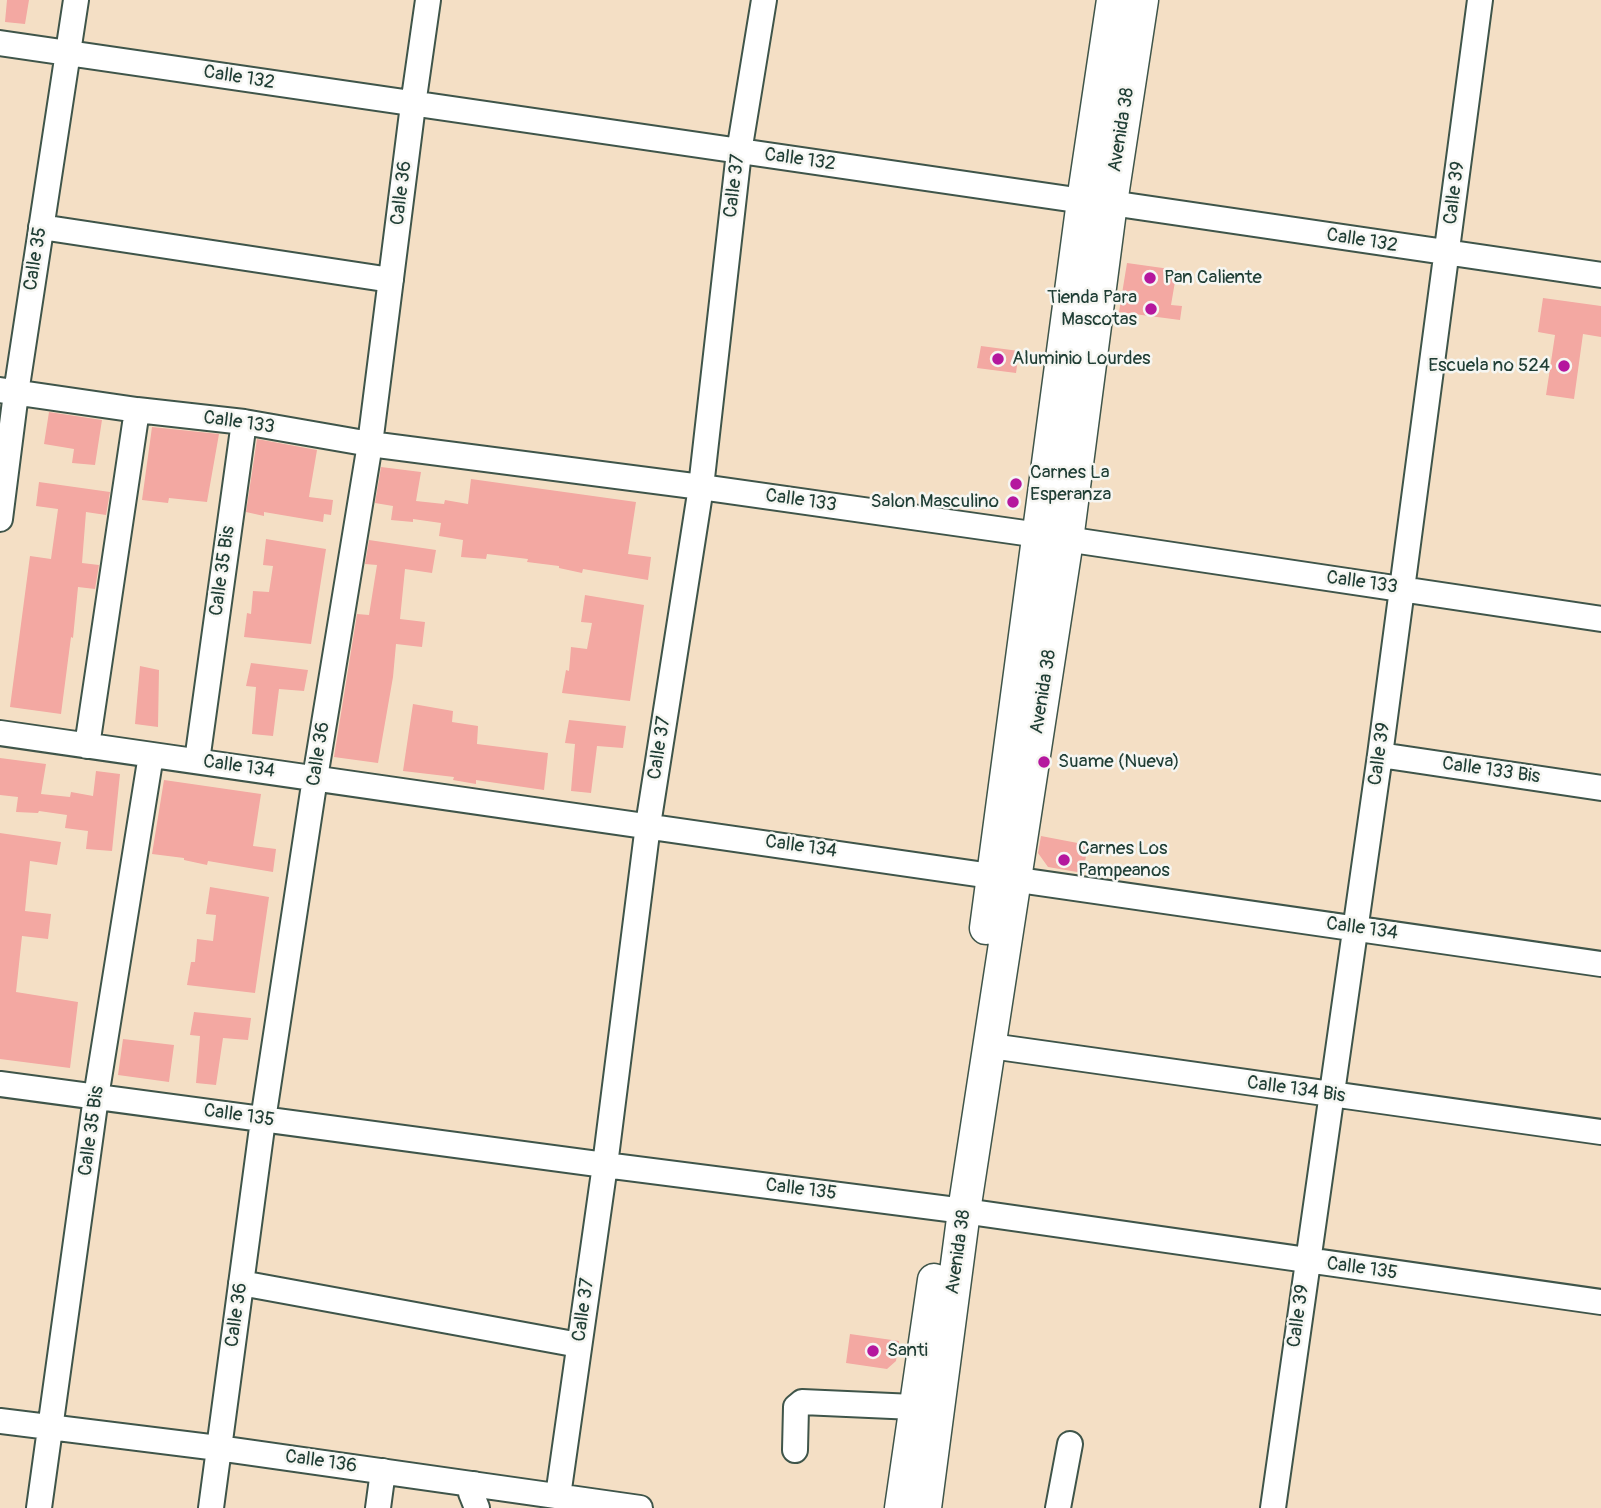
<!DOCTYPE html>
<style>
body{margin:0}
canvas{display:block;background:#f4dfc5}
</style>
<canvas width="1601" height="1508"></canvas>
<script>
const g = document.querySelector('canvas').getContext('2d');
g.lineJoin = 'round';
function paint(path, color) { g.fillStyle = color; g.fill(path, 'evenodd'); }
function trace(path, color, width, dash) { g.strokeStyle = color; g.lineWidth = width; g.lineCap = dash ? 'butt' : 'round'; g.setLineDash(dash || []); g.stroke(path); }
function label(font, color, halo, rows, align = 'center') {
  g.font = font + ' Pangolin,sans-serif'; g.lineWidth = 5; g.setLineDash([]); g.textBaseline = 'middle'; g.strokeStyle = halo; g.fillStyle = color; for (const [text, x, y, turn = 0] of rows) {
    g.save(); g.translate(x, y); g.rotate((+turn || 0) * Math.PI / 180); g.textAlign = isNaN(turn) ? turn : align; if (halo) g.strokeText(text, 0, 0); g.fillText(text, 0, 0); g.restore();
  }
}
paint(new Path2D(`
 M7 0H29L25 24 5 22Z
 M1127 263 1177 270 1171 305 1182 306 1180 320 1119 312Z
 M1543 298 1601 306V337L1583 334 1574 399 1546 395 1555 335 1538 332Z
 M981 346 1019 351 1016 373 977 368Z
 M49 412 102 420 95 465 72 463 74 449 44 444Z
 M152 427 219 434 207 502 169 498 168 503 142 500Z
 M257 439 317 450 309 497 333 500 331 515 324 514 323 522 264 512V516L246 512Z
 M381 467 421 472 416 501 444 504 445 500 468 504 471 479 636 502 628 554 651 557 648 580 583 569 582 573 559 568V566L527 562 528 559 487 554 486 559 461 557 463 540 439 536 441 523 413 519V522L391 520 393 506 375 503Z
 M39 482 110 492 106 515 86 512 82 563 99 565 95 589 78 587 73 638 71 637 61 714 10 707 30 556 51 559 58 509 36 506Z
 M266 539 326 549 311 644 244 637 247 613 251 614 253 591 269 592 273 566 263 565Z
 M369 540 436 550 432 573 405 569 400 619 425 622 422 647 396 644 393 677 378 763 334 757 357 614 369 615 377 565 365 564Z
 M585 595 644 605 630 701 562 693 566 670 569 671 571 647 587 649 592 623 581 622Z
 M251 663 308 670 304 691 279 689 273 736 252 734 256 687 246 686Z
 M140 666 159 670 158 727 135 724Z
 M413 704 453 711 452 722 478 726 477 744 548 753 544 790 476 780V784L453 780 454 777 403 771Z
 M569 720 626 726 623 748 597 746 591 793 571 791 575 744 565 743Z
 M0 758 46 764 41 794 70 797 71 792 93 796 96 771 120 774 112 851 86 849 88 831 65 828 67 815 39 811 38 813 16 812 18 797 0 795Z
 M164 780 261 794 253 846 276 849 273 872 208 861 207 865 184 860V858L152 854Z
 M0 833 61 842 57 865 30 861 25 911 51 914 48 939 22 936 16 992 78 1002 70 1068 0 1059Z
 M1041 836 1088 845 1083 873 1048 867 1038 853Z
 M210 887 269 897 255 993 187 985 191 962H195L197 939 213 941 216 915 206 914Z
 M194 1012 251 1018 248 1040 223 1038 216 1085 196 1083 200 1036 190 1035Z
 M123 1039 174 1045 169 1082 118 1075Z
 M850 1334 899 1341 896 1361 887 1369 846 1363Z`), '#f3a8a2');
const minor = new Path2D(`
 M0 43 1083 201 1111 203 1601 275
 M41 227 391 280
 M0 390 137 410 244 422 370 444 701 487 1039 535 1601 619
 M0 519 16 393 76 0
 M0 733 1601 964
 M87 746 137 410
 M1380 755 1601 788
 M197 761 244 422
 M991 1046 1601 1132
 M0 1084 605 1165 964 1211 1601 1302
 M241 1283 579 1345
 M0 1421 218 1448 640 1508
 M795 1450 796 1407 802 1402 914 1407
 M474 1484 471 1493 477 1508
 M558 1496 605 1165 648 825 701 487 739 152 764 0
 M39 1508 96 1097 151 755
 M211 1508 263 1120 315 778 370 444 413 105 428 0
 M378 1508 383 1471
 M1058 1508 1070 1444
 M1273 1508 1380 755 1480 0`);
const major = new Path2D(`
 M986 928 1083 201 1113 0
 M901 1508 934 1280
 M925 1508 964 1211 1067 540 1111 203 1142 0`);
trace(minor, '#3f554a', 28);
trace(major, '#3f554a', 35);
trace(minor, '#fff', 24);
trace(major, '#fff', 32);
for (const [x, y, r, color] of [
 [1150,278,7,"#b5179e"],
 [1151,309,7,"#b5179e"],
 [998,359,7,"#b5179e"],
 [1564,366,7,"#b5179e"],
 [1016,484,7,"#b5179e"],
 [1013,502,7,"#b5179e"],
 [1044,762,7,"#b5179e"],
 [1064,860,7,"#b5179e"],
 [873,1351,7,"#b5179e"]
]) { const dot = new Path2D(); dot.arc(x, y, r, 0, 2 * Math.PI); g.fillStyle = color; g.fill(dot); trace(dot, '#f6f6f2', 2.5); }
label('19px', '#1f3d34', '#f6f6f2', [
 ["Calle 132",239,78,9],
 ["Avenida 38",1122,130,-81],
 ["Calle 132",800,160,8],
 ["Calle 37",735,186,-83],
 ["Calle 36",402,193,-83],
 ["Calle 39",1455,193,-83],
 ["Calle 132",1362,241,9],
 ["Calle 35",36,259,-81],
 ["Calle 133",239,423,8],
 ["Calle 133",801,501,8],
 ["Calle 35 Bis",223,571,-82],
 ["Calle 133",1362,583,8],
 ["Avenida 38",1044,692,-81],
 ["Calle 37",660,748,-81],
 ["Calle 36",319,754,-81],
 ["Calle 39",1380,754,-82],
 ["Calle 134",239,767,8],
 ["Calle 133 Bis",1491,771,8],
 ["Calle 134",801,847,8],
 ["Calle 134",1362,929,8],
 ["Calle 134 Bis",1296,1090,8],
 ["Calle 135",239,1116,8],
 ["Calle 35 Bis",92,1131,-82],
 ["Calle 135",801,1190,7],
 ["Avenida 38",959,1252,-82],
 ["Calle 135",1362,1269,8],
 ["Calle 37",584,1310,-82],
 ["Calle 36",237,1315,-82],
 ["Calle 39",1299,1316,-82],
 ["Calle 136",321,1462,8]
]);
label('19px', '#1f3d34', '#f6f6f2', [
 ["Pan Caliente",1164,278],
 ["Tienda Para",1137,298,"right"],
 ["Mascotas",1137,320,"right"],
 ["Aluminio Lourdes",1012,359],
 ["Escuela no 524",1550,366,"right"],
 ["Carnes La",1030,473],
 ["Esperanza",1030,495],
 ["Salon Masculino",999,502,"right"],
 ["Suame (Nueva)",1058,762],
 ["Carnes Los",1078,849],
 ["Pampeanos",1078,871],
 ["Santi",887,1351]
], 'left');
</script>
